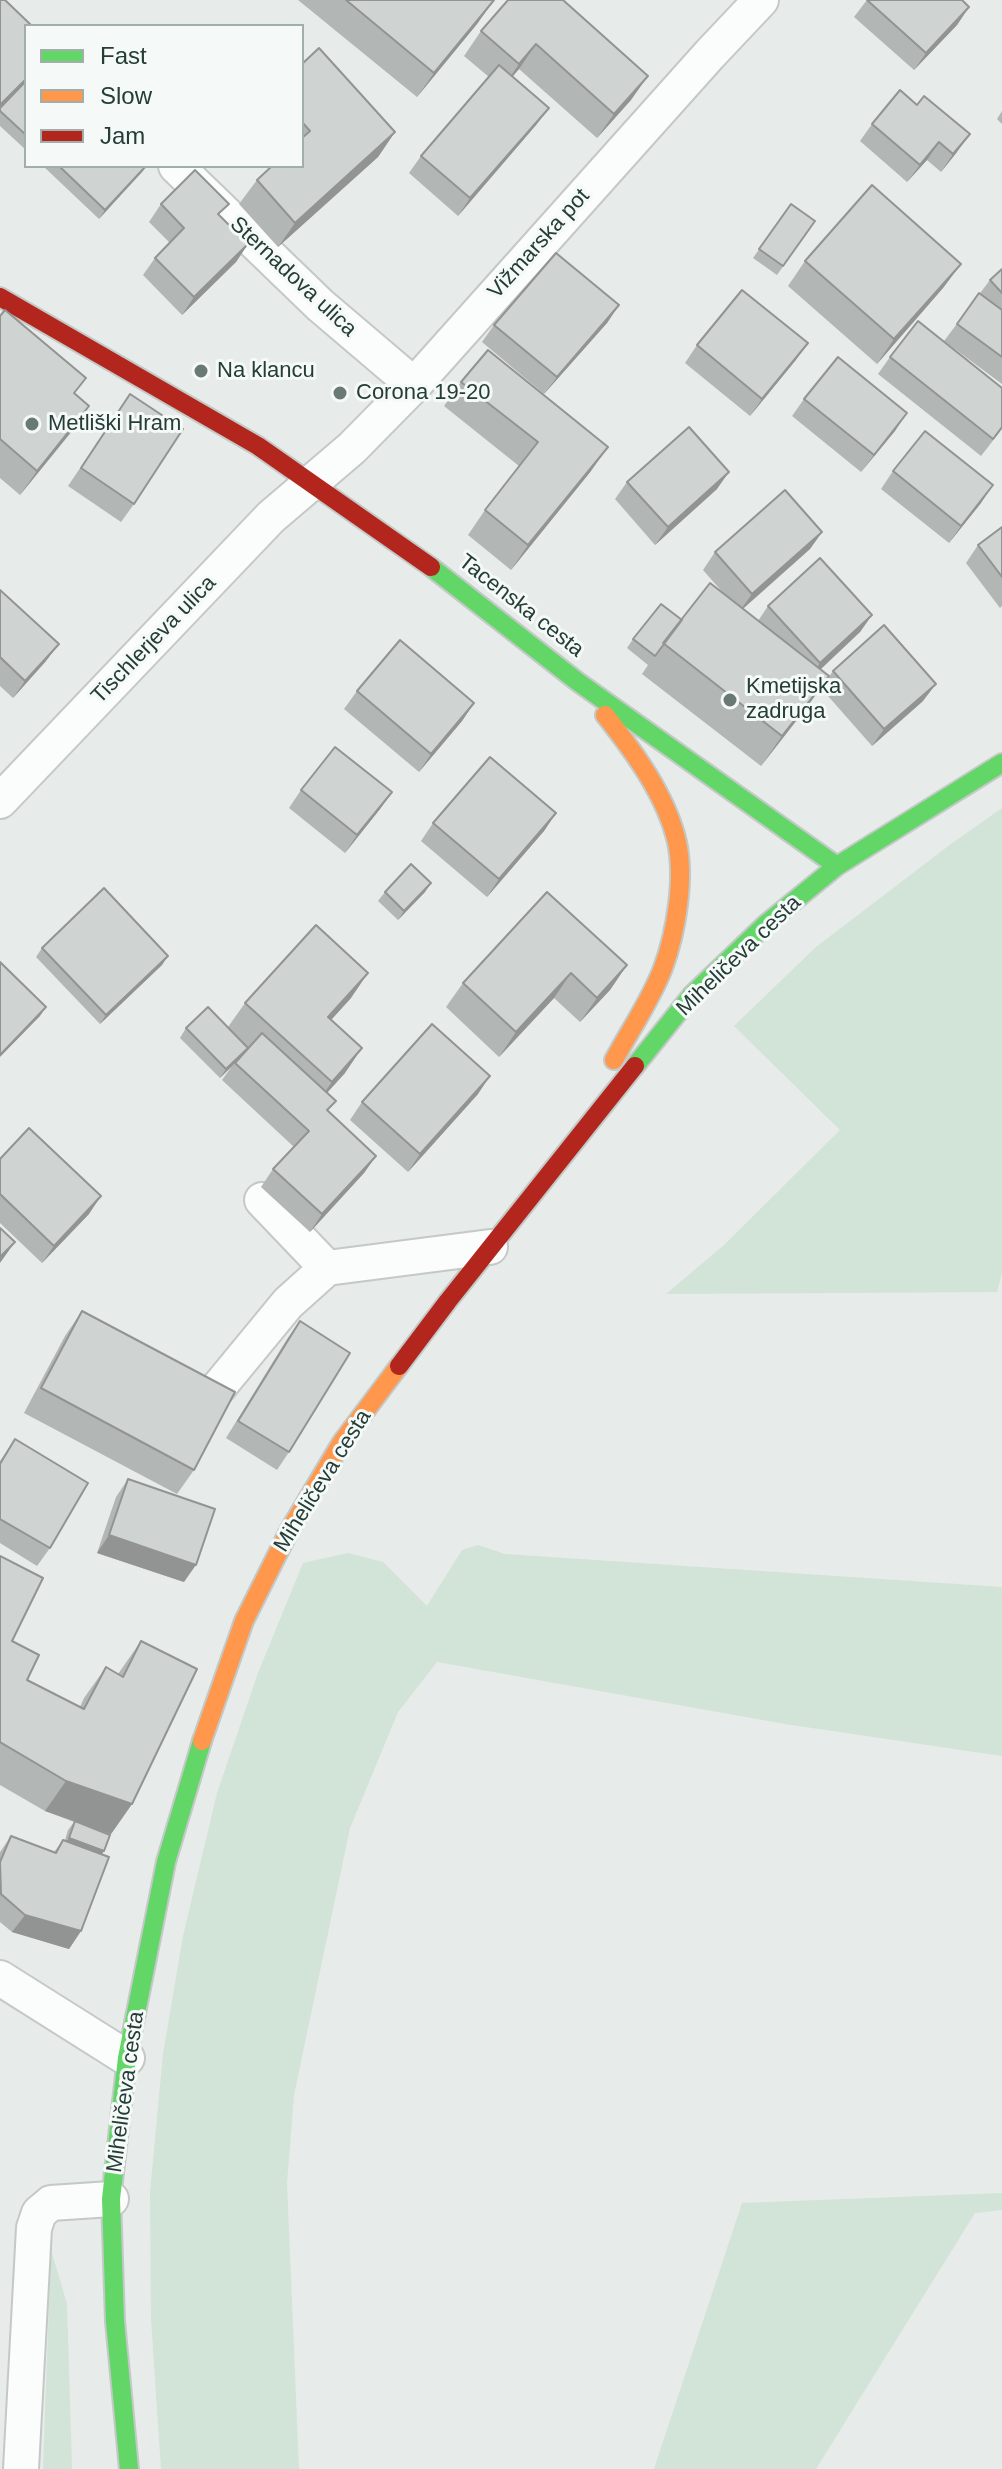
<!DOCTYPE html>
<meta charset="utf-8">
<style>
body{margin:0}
#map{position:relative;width:1002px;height:2469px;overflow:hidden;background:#e7ebe9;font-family:Arial,sans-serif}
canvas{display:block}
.legend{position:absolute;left:24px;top:24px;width:280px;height:144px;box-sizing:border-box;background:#f5f9f7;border:2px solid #a2aeaa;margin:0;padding:10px 14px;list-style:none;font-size:24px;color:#253d37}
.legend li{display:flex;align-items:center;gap:16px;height:40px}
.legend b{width:40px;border:2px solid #a2aeaa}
</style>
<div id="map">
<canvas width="1002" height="2469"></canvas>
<ul class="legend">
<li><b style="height:10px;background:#63d668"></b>Fast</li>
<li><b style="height:10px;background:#ff974d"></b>Slow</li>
<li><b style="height:10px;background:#b3261e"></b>Jam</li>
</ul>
</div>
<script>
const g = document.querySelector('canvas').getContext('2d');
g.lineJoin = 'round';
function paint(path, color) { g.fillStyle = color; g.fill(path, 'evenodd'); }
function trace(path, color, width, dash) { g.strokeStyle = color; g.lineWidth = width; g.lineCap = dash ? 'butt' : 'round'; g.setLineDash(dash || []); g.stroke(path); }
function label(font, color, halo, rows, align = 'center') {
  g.font = font + ' Arial,sans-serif'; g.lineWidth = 6; g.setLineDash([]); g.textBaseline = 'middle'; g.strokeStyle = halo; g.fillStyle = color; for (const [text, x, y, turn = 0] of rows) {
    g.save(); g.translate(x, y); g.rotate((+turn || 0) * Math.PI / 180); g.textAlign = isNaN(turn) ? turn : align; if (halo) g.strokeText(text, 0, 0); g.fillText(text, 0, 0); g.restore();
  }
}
paint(new Path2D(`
 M1002 808V1273L997 1292 666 1294 724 1245 840 1130 734 1026 816 947 951 844Z
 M478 1545 505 1554 1002 1587V1756L785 1724 437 1662 398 1712 350 1828 294 2095 287 2183 299 2469H161L151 2319 150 2192 163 2054 183 1936 217 1793 258 1673 303 1563 348 1553 383 1562 427 1606 462 1550Z
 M1002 2193V2210L975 2213 816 2469H654L742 2203Z
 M51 2250 67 2304 72 2469H43Z`), '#d2e3d7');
const street = new Path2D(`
 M176 166 320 305 414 385
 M0 801 271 517 352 448 414 385 710 54 761 0
 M262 1200 327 1268
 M218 1388 288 1303 327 1268 490 1247
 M0 1978 127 2058
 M21 2469 34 2228 39 2213 51 2203 111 2199`);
const fast = new Path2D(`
 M431 567 578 682 837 866
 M635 1066 692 995 766 924 837 866 1002 763
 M129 2469 115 2321 111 2199 127 2058 166 1862 202 1741`);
const slow = new Path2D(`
 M605 715C634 752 666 795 677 842 685 879 676 933 663 968 651 1000 630 1030 614 1060
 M202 1741 244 1621 289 1531 342 1442 399 1366`);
const jam = new Path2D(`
 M0 297 258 446 431 567
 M399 1366 448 1301 635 1066`);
trace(street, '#c4c8c6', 38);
trace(fast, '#c3c9c6', 22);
trace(slow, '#c3c9c6', 22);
trace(jam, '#c3c9c6', 22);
trace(street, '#fbfcfc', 34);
trace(fast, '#63d668', 18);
trace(slow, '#ff974d', 18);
trace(jam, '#b3261e', 18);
paint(new Path2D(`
 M0 0 26 26V150L0 126Z
 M298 0H494L477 24 417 97Z
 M508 0 631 100 597 138 519 69 512 77 549 108 536 125 458 216 409 173 421 156 489 77 464 56 481 31Z
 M867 0 969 7 957 25 914 70 854 17Z
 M302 64 395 132 378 157 278 247 239 204 257 180 302 166Z
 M900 90 957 152 941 172 927 160 907 182 860 141 872 124Z
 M1002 111V124L997 119Z
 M43 166H146L99 219Z
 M161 204 220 216 248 244 236 262 182 315 143 275 155 258 170 243 149 222Z
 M791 204 815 221 777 275 753 258Z
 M805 261 961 264 943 288 877 364 788 286Z
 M1002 269V384L944 341 990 280Z
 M619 305 607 323 544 394 482 342 494 325Z
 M0 316 75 394 72 431 20 495 0 478Z
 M808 343 795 361 750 416 685 363 697 345Z
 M890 357 1002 429 981 456 878 374Z
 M461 382 591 471 511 570 468 535 485 510 519 466 444 406Z
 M130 394 134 504 121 522 68 486Z
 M804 399 895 431 861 472 792 416Z
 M893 471 981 503 949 543 881 489Z
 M627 482 717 489 655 545 615 499Z
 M1002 527V606L1000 608 966 563 978 545Z
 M822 532 810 549 743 609 758 621 768 606 872 615 860 632 820 670 829 676 807 707 761 766 642 674 648 665 627 648 633 639 682 620 725 595 703 570 715 552Z
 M0 590 46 661 13 698 0 686Z
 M833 671 923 701 872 746 821 688Z
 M357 691 474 703 462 721 419 772 344 709Z
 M301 790 392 792 380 809 345 853 289 808Z
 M556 813 544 831 487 897 421 841 433 823Z
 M385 892H425L398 920 378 901Z
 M42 948 162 965 100 1024 36 957Z
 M627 965 610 990 580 1022 554 998 499 1057 446 1007 463 983Z
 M351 998 331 1020 345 1073 327 1093 328 1111 376 1156 364 1173 310 1232 261 1187 273 1169 294 1147 222 1080 232 1066 220 1078 180 1038 186 1028 228 1027 245 1003Z
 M478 1094 408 1172 350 1120 362 1102Z
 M0 1159 89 1214 42 1263 0 1223Z
 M82 1311 194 1470 177 1494 24 1413 65 1336Z
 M300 1321 289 1452 277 1470 226 1438 287 1339Z
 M15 1439 50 1548 37 1566 0 1543V1461Z
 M128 1479 184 1582 97 1553 116 1497Z
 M0 1556 12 1641 27 1680 80 1707 84 1698 106 1667 118 1674 141 1641 132 1804 111 1834 102 1854 81 1931 69 1949 12 1932 0 1922V1852L11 1836 54 1852 63 1840H65L68 1830 74 1822 45 1811 0 1785Z`), '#b2b6b5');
paint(new Path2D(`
 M494 0 477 24 417 97 434 73Z
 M969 7 957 25 914 70 926 53Z
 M536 44 519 69 502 89 519 64Z
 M648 76 631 100 597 138 614 114Z
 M549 108 536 125 458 216 470 198Z
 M395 132 378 157 278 247 295 223Z
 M970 134 957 152 941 172 953 154Z
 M939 142 927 160 907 182 920 165Z
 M146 166 142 172 99 219 105 210Z
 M248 244 236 262 182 315 194 297Z
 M961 264 943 288 877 364 894 339Z
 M619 305 607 323 544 394 557 377Z
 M808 343 795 361 750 416 762 399Z
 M89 406 72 431 20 495 37 471Z
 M907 413 895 431 861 472 874 455Z
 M608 447 591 471 511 570 528 545Z
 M729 472 717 489 655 545 668 527Z
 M993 485 981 503 949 543 961 526Z
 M822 532 810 549 739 612 752 594Z
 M872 615 860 632 808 681 820 663Z
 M59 644 46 661 13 698 25 681Z
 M829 676 807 707 761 766 782 736Z
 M936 684 923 701 872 746 884 729Z
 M474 703 462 721 419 772 431 754Z
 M392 792 380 809 345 853 357 835Z
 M556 813 544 831 487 897 499 879Z
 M431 883 425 892 398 920 404 911Z
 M168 956 162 965 100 1024 106 1015Z
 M627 965 610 990 580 1022 597 998Z
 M368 973 351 998 311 1042 328 1017Z
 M571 973 554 998 499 1057 516 1032Z
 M46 1007 40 1016 0 1057V1055Z
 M248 1048 232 1066 220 1078 226 1069Z
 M362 1048 345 1073 314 1107 332 1082Z
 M490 1076 478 1094 408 1172 420 1154Z
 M376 1156 364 1173 310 1232 322 1214Z
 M101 1196 89 1214 42 1263 54 1246Z
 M15 1242 0 1263V1257Z
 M109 1535 196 1565 184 1582 97 1553Z
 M66 1781 132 1804 111 1834 45 1811Z
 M69 1838 104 1851 98 1860 62 1847Z
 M25 1915 81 1931 69 1949 12 1932Z`), '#919493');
const building = new Path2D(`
 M0 0H5L32 26H26V79L0 105Z
 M346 0H494L434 73Z
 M508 0H563L648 76 614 114 536 44 519 64 481 31Z
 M867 0H962L969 7 926 53Z
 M319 48 395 132 295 223 257 180 272 166H302V138L310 131 302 122V64Z
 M499 65 549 108 470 198 421 156Z
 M26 81V135L0 111V108Z
 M900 90 917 105 924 96 970 134 953 154 939 142 920 165 872 124Z
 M59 166H146L105 210Z
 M195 170 229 204 218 214 248 244 194 297 155 258 184 228 161 204Z
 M872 185 961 264 894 339 805 261Z
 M791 204 815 221 783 266 759 249Z
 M556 253 619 305 557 377 494 325Z
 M1002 269V293L990 280Z
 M742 290 808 343 762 399 697 345Z
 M979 293 1002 310V357L957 324Z
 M5 310 86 378 74 393 89 406 37 471 0 439V316Z
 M918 321 1002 388V427L993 439 890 357Z
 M488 350 608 447 528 545 485 510 538 442 461 382Z
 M838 357 907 413 874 455 804 399Z
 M130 394 183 429 134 504 81 468Z
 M689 427 729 472 668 527 627 482Z
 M925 431 993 485 961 526 893 471Z
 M785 490 822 532 752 594 715 552Z
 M1002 527V577L978 545Z
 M820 558 872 615 820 663 768 606Z
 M710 583 829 676 782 736 663 643Z
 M0 590 59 644 25 681 0 657Z
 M661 604 682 620 655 656 633 639Z
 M884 625 936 684 884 729 833 671Z
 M400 640 474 703 431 754 357 691Z
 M335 747 392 792 357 835 301 790Z
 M490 757 556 813 499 879 433 823Z
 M411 864 431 883 404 911 385 892Z
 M104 888 168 956 106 1015 42 948Z
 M547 892 627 965 597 998 571 973 516 1032 463 983Z
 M316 925 368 973 328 1017 362 1048 332 1082 245 1003Z
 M0 962 46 1007 0 1055Z
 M208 1007 248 1048 226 1069 186 1028Z
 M432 1024 490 1076 420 1154 362 1102Z
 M262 1033 336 1101 327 1110 376 1156 322 1214 273 1169 309 1131 235 1063Z
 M29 1128 101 1196 54 1246 0 1194V1159Z
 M0 1228 15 1242 0 1257Z
 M82 1311 235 1392 194 1470 41 1388Z
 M300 1321 350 1353 289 1452 238 1421Z
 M15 1439 88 1483 50 1548 0 1519V1464Z
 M128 1479 215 1509 196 1565 109 1535Z
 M0 1556 43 1578 12 1641 39 1655 27 1680 84 1709 106 1667 123 1677 141 1641 197 1669 132 1804 66 1781 0 1742Z
 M75 1821 110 1835 104 1851 69 1838Z
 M11 1836 56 1853 63 1840 109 1857 81 1931 25 1915 1 1894 0 1862Z`);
paint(building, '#cfd4d2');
trace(building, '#919493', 2);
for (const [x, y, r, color] of [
 [201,371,8,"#697a75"],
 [340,393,8,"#697a75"],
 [32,424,8,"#697a75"],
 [730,700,8,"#697a75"]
]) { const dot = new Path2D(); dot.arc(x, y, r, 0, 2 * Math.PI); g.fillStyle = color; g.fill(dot); trace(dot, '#f5f9f7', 3); }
label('22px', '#253d37', '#f5f9f7', [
 ["Vižmarska pot",539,244,-48],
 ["Sternadova ulica",293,277,43],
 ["Tacenska cesta",521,606,38],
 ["Tischlerjeva ulica",154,640,-46],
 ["Miheličeva cesta",739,956,-44],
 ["Miheličeva cesta",323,1481,-58],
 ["Miheličeva cesta",126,2092,-82]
]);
label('22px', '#253d37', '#f5f9f7', [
 ["Na klancu",217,371],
 ["Corona 19-20",356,393],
 ["Metliški Hram",48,424],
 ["Kmetijska",746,687],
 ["zadruga",746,712]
], 'left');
</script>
